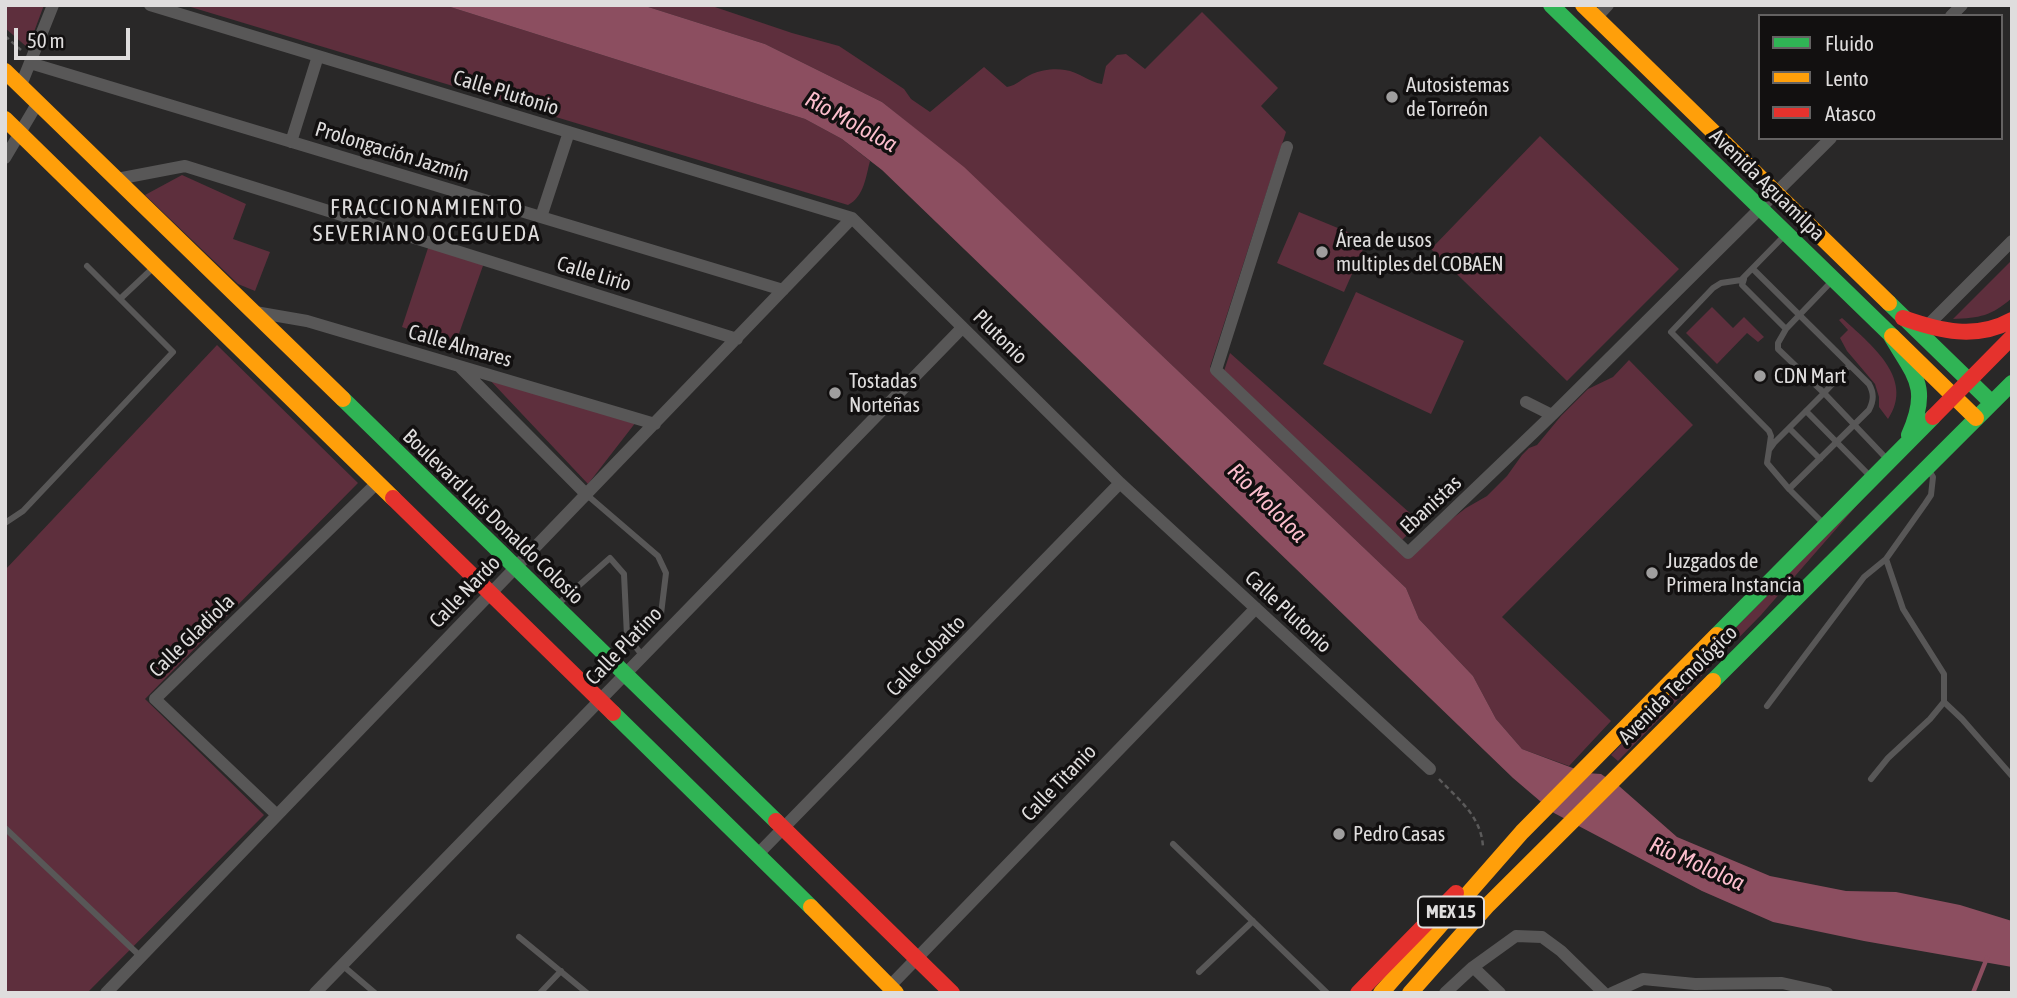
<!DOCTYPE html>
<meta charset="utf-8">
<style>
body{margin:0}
#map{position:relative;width:2017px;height:998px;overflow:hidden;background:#292828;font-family:"Asap Condensed",sans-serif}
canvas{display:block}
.frame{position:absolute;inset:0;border:7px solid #dfdddd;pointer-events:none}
.legend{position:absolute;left:1758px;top:14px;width:245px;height:126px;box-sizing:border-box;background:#121010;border:2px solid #646262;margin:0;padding:9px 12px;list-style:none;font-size:21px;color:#dfdddd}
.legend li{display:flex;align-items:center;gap:14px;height:35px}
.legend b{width:35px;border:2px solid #646262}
.scale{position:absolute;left:14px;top:28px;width:116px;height:32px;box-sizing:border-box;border:4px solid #dfdddd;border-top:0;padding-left:9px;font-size:21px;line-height:24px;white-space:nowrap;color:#dfdddd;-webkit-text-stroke:5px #121010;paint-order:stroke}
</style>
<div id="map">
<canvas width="2017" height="998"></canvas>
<div class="frame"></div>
<ul class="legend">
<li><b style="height:9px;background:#30b455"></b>Fluido</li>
<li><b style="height:9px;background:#ff9f0a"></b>Lento</li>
<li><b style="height:9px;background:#e5322d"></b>Atasco</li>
</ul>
<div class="scale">50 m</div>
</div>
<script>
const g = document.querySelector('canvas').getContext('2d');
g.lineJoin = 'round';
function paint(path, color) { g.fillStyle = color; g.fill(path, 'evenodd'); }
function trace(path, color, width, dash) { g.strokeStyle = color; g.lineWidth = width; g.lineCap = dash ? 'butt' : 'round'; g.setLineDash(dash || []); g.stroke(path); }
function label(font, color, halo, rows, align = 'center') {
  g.font = font + ' "Asap Condensed",sans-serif'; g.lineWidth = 7; g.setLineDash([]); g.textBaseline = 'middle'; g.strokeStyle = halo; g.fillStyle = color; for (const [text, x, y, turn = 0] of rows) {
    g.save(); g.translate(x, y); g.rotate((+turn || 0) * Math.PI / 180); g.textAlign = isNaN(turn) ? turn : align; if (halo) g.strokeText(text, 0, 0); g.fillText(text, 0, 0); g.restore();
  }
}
paint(new Path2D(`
 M5 5H44L28 48 5 28Z
 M184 5H444L805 119 842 139 870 161C866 176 864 197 848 205Z
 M642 5H709L792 33 839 46 904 89 911 99 930 112 984 67 1007 87C1018 85 1022 78 1032 74 1041 70 1055 68 1065 70 1079 72 1089 82 1102 84L1106 66 1117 55 1126 54 1145 69 1202 12 1278 88 1261 106 1286 132 1210 367 1407 553 1466 508 1487 496 1507 476 1522 455 1529 448 1537 445 1561 416 1588 389 1613 377 1629 360 1693 425 1502 617 1611 721 1569 766 1522 749 1496 719 1473 676 1419 619 1406 588 1093 290 919 132 882 102 765 44Z
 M1540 136 1679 269 1567 381 1431 249Z
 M182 175 246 204 233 239 270 252 255 291 238 284 145 195Z
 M1299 212 1367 240 1344 292 1277 263Z
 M430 242 485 260 455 345 402 327Z
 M2012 260V298C1991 316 1980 318 1953 319Z
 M1356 292 1464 341 1431 414 1323 364Z
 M1712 307 1733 328 1744 317 1764 337 1758 342 1747 333 1717 364 1686 333Z
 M1842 318C1869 343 1916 378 1888 419L1879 407V397L1875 384 1847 351 1840 338 1848 330 1839 320Z
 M217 345 358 483 145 699 264 815 87 993H5V570Z
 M1230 353 1420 522 1401 541 1223 374Z
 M488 378 636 422 588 484Z
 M1865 496 1761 615 1618 761 1611 755Z`), '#5e2f3d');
paint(new Path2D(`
 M444 5H642L765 44 882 102 964 167 1406 588 1419 619 1473 676 1496 719 1522 749 1586 773 1601 774 1619 786 1677 837 1770 876 1846 891 1896 892 1960 905 2012 921V967L1864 941 1773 922 1702 891 1554 813 1513 778 882 170 842 139 805 119Z`), '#8c4e60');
trace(new Path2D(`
 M1973 993 1987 958`), '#8c4e60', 4.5);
trace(new Path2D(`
 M5 36 21 50
 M1439 779C1459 800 1482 817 1483 848`), '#5b5a5a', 2.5, [5, 3.5]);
trace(new Path2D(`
 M1753 269 1869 384C1874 393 1874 400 1869 410L1789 489 1823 523
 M1744 279 1742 285 1786 329 1831 282
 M120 299 154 267
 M1786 329 1778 343V349L1824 393 1850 365
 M1806 411 1868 474
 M1789 428 1820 459
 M1769 450 1771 436 1769 431 1671 332 1713 288 1721 283 1741 280 1785 235
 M1789 489 1767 463 1769 450 1774 443 1824 393 1885 457
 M587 495 658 556 666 573 661 614 634 644
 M5 523 23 511 173 352 87 266
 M558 604 610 558 624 574 627 636 642 655
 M1944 702 1962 719 2012 776
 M1767 706 1864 577 1886 559 1925 504 1931 495 1933 477 1930 472
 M1871 779 1888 758 1930 719 1944 702V674L1903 609 1886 559
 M5 828 141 957
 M1173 844 1327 993
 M519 937 587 993
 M342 965 375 993
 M1199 972 1253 921
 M540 993 561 971`), '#585757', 6);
trace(new Path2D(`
 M150 5 852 218 1120 483 1430 769
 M1951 16 1962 5
 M1596 18 1608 5
 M30 63 783 290
 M21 85 53 5
 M291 142 318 56
 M1287 147 1216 370 1408 553 1552 415 1831 138
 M5 158 37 104
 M117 179 185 166 737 339
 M541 217 569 132
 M255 312 307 321 655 424
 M1924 329 2012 241
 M459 366 587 495
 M1526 402 1552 415
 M277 815 155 699 377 483
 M758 854 1120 483
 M1473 967 1500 993
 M890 986 1256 608
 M106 993 852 218
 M315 993 962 328
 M1445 993 1473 967 1516 936 1542 937 1561 951 1604 993
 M1612 993 1643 979 1695 984 1782 983 1827 993`), '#585757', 12);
trace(new Path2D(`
 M1551 5 1892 336
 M1889 303 1992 403
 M1890 334C1914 376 1931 386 1909 435
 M343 399 776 821
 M1717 635 1933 417
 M1713 681 2012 383
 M613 713 811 907`), '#30b455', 16);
trace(new Path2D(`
 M1583 5 1889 303
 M5 71 343 399
 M5 119 393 498
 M1892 336 1976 418
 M811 907 896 993
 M1381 993 1522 832 1717 635
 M1410 993 1488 905 1713 681`), '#ff9f0a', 16);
trace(new Path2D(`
 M1903 318C1940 331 1976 340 2012 320
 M1933 417 2012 337
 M393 498 613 713
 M776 821 952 993
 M1358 993 1456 893`), '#e5322d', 16);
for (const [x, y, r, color] of [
 [1392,97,7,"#9f9e9e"],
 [1322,252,7,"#9f9e9e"],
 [1760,376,7,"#9f9e9e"],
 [835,393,7,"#9f9e9e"],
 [1652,573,7,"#9f9e9e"],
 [1339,834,7,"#9f9e9e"]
]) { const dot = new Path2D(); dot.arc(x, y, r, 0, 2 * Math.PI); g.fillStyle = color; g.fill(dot); trace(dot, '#121010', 2.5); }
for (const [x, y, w] of [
 [1451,912,66]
]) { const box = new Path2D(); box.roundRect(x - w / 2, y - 15.5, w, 31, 5); g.fillStyle = '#121010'; g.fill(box); trace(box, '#dfdddd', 2); }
label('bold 19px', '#dfdddd', null, [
 ["MEX 15",1451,912]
]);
label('21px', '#dfdddd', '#121010', [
 ["Autosistemas",1406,85],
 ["de Torreón",1406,109],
 ["Área de usos",1336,240],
 ["multiples del COBAEN",1336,264],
 ["CDN Mart",1774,376],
 ["Tostadas",849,381],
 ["Norteñas",849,405],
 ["Juzgados de",1666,561],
 ["Primera Instancia",1666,585],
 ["Pedro Casas",1353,834]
], 'left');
label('21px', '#dfdddd', '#121010', [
 ["Calle Plutonio",506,93,17],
 ["Prolongación Jazmín",392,152,17],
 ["Avenida Aguamilpa",1767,185,44],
 ["Calle Lirio",594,274,17],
 ["Plutonio",1000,337,45],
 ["Calle Almares",460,346,16],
 ["Ebanistas",1431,505,-43],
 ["Boulevard Luis Donaldo Colosio",493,517,44],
 ["Calle Nardo",465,592,-46],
 ["Calle Plutonio",1288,612,43],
 ["Calle Gladiola",192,636,-44],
 ["Calle Platino",624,646,-46],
 ["Calle Cobalto",926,656,-46],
 ["Avenida Tecnológico",1678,685,-45],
 ["Calle Titanio",1059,783,-46]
]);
label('italic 23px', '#fcbecd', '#121010', [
 ["Río Mololoa",851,122,29],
 ["Río Mololoa",1267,503,45],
 ["Río Mololoa",1697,864,24]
]);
g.letterSpacing = '2px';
label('23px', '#dfdddd', '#121010', [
 ["FRACCIONAMIENTO",427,208],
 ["SEVERIANO OCEGUEDA",427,234]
]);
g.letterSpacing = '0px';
</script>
